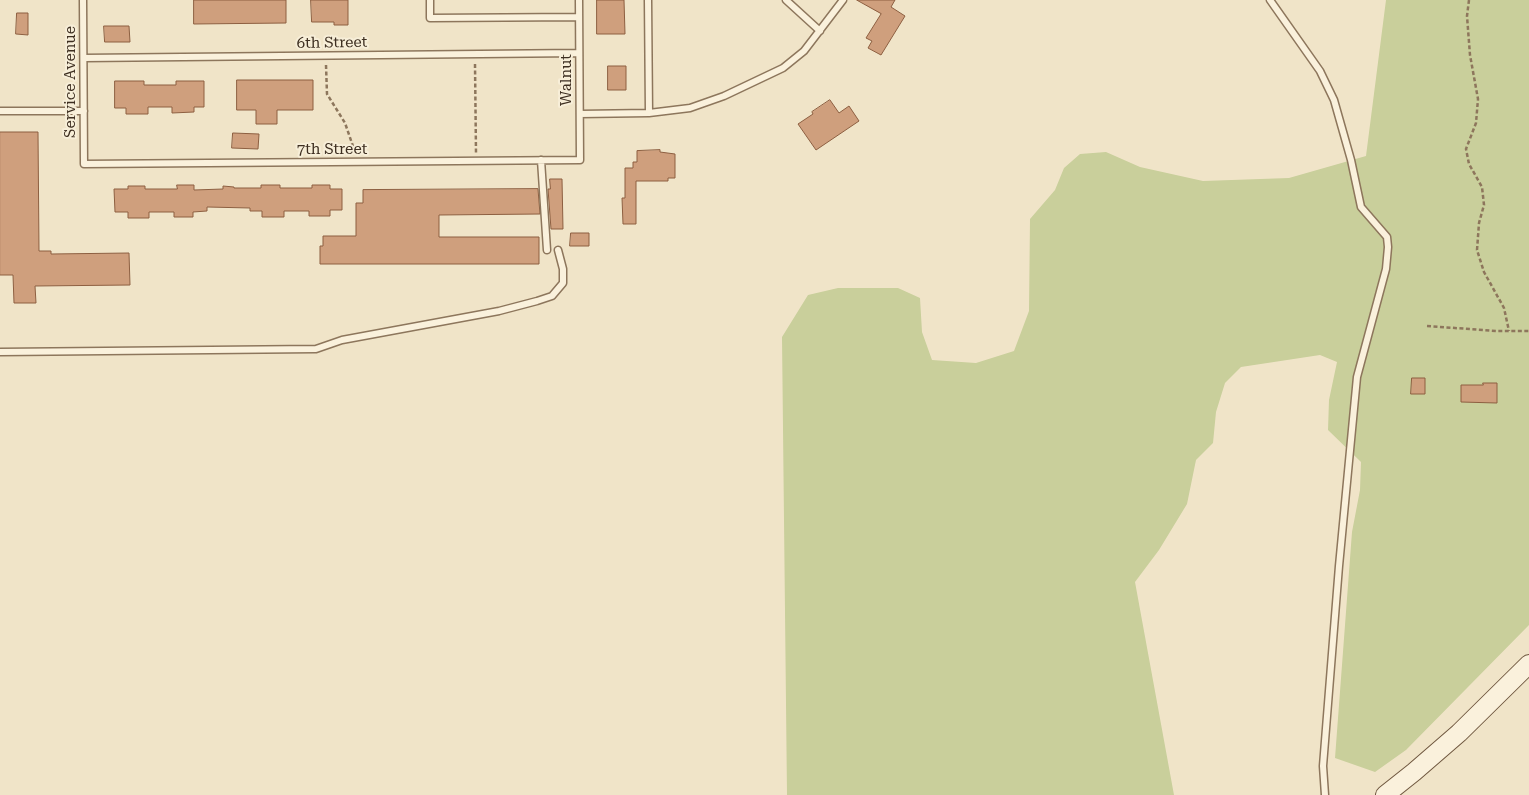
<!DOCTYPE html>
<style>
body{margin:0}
canvas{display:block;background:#f0e4c8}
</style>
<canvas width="1529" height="795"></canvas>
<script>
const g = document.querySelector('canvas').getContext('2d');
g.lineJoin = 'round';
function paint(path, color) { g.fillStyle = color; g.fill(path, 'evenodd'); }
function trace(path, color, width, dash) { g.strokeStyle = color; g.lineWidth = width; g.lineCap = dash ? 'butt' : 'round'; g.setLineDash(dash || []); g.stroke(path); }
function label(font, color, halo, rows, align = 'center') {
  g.font = font + ' "Roboto Serif",serif'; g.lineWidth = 4; g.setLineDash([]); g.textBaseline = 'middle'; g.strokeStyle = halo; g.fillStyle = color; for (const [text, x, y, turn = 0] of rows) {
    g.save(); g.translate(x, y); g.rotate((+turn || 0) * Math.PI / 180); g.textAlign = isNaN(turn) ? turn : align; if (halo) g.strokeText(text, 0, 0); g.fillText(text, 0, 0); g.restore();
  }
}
paint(new Path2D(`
 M1386 0H1529V625L1406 750 1375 772 1335 758 1352 532 1360 490 1361 462 1328 430 1329 400 1337 362 1320 355 1241 367 1225 383 1216 412 1213 443 1196 460 1187 504 1159 550 1135 582 1174 795H787L782 337 808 295 838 288H898L920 298 922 332 932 360 976 363 1014 351 1029 311 1030 219 1055 190 1064 168 1080 154 1106 152 1140 167 1203 181 1289 178 1366 156Z`), '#c9cf9b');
const building = new Path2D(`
 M194 0H286V23L194 24Z
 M311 0H348V25H334V22H312Z
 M597 0H624L625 34H597Z
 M857 0H895L891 7 905 16 881 55 868 48 872 41 866 38 881 14Z
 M17 13H28V35L16 34Z
 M104 26H129L130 42H105Z
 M608 66H626V90H608Z
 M237 80H313V110H277V124H256V110H237Z
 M115 81H144V85H176V81H204V107H194V112L172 113V107H148V114H126V108H115Z
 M830 100 839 113 849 106 859 121 816 150 798 124 813 114 812 112Z
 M0 132H38L39 251H51V254L129 253 130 285 35 286 36 303H14L13 275H0Z
 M233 133 259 134 258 149 232 148Z
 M660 150V152L675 154V178H668V181H636V224H623L622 198H625V168H633V162H637V151Z
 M550 179H562L563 229H551L548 189H550Z
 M177 185H194V190L223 189V186L234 187V188H261V185H280V188H312V185H330V189H342V210H330V216H309V211H284V217H262V211H250V208L207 207V211L193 212V217H174V212H149V218H128V212H115L114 189H128V186H145V189H177Z
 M538 189 540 214 439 215V237H539V264H320V246H323V236H356V203H363V190Z
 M571 233H589V246H570Z
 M1412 378H1425V394H1411Z
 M1483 383H1497V403L1461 402V385H1483Z`);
paint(building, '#cf9f7d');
trace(building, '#8d5f41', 1);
const lane = new Path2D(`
 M83 0 84 164 580 160 579 0
 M430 0V18L579 17
 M648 0 649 113
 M786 0 820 31
 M1270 0 1320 71 1334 100 1351 160 1361 207 1387 237 1388 247 1386 269 1357 377 1339 566 1323 766 1325 795
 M84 58 579 53
 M0 111H84
 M580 114 649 113 690 108 724 96 783 68 804 51 843 0
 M541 160 547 250
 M0 352 316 349 342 340 499 311 537 301 552 296 563 283V269L558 250`);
const secondary = new Path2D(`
 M1385 795 1414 772 1459 733 1529 664`);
trace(lane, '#8d765c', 9);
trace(secondary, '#6f573f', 20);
trace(new Path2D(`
 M1469 0 1467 16 1470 55 1478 99 1476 123 1466 149 1469 164 1482 187 1484 205 1479 223 1477 250 1484 272 1504 308 1509 331
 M475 64 476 153
 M326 65 327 94 345 123 355 152
 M1427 326 1497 331H1529`), '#8d765c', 2.5, [4, 2.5]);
trace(lane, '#faf1dc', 6);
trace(secondary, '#faf1dc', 18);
label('15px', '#3d2e20', '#f7eed8', [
 ["6th Street",332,43,-1],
 ["Walnut",567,80,-90],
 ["Service Avenue",71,82,-90],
 ["7th Street",332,150]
]);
</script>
